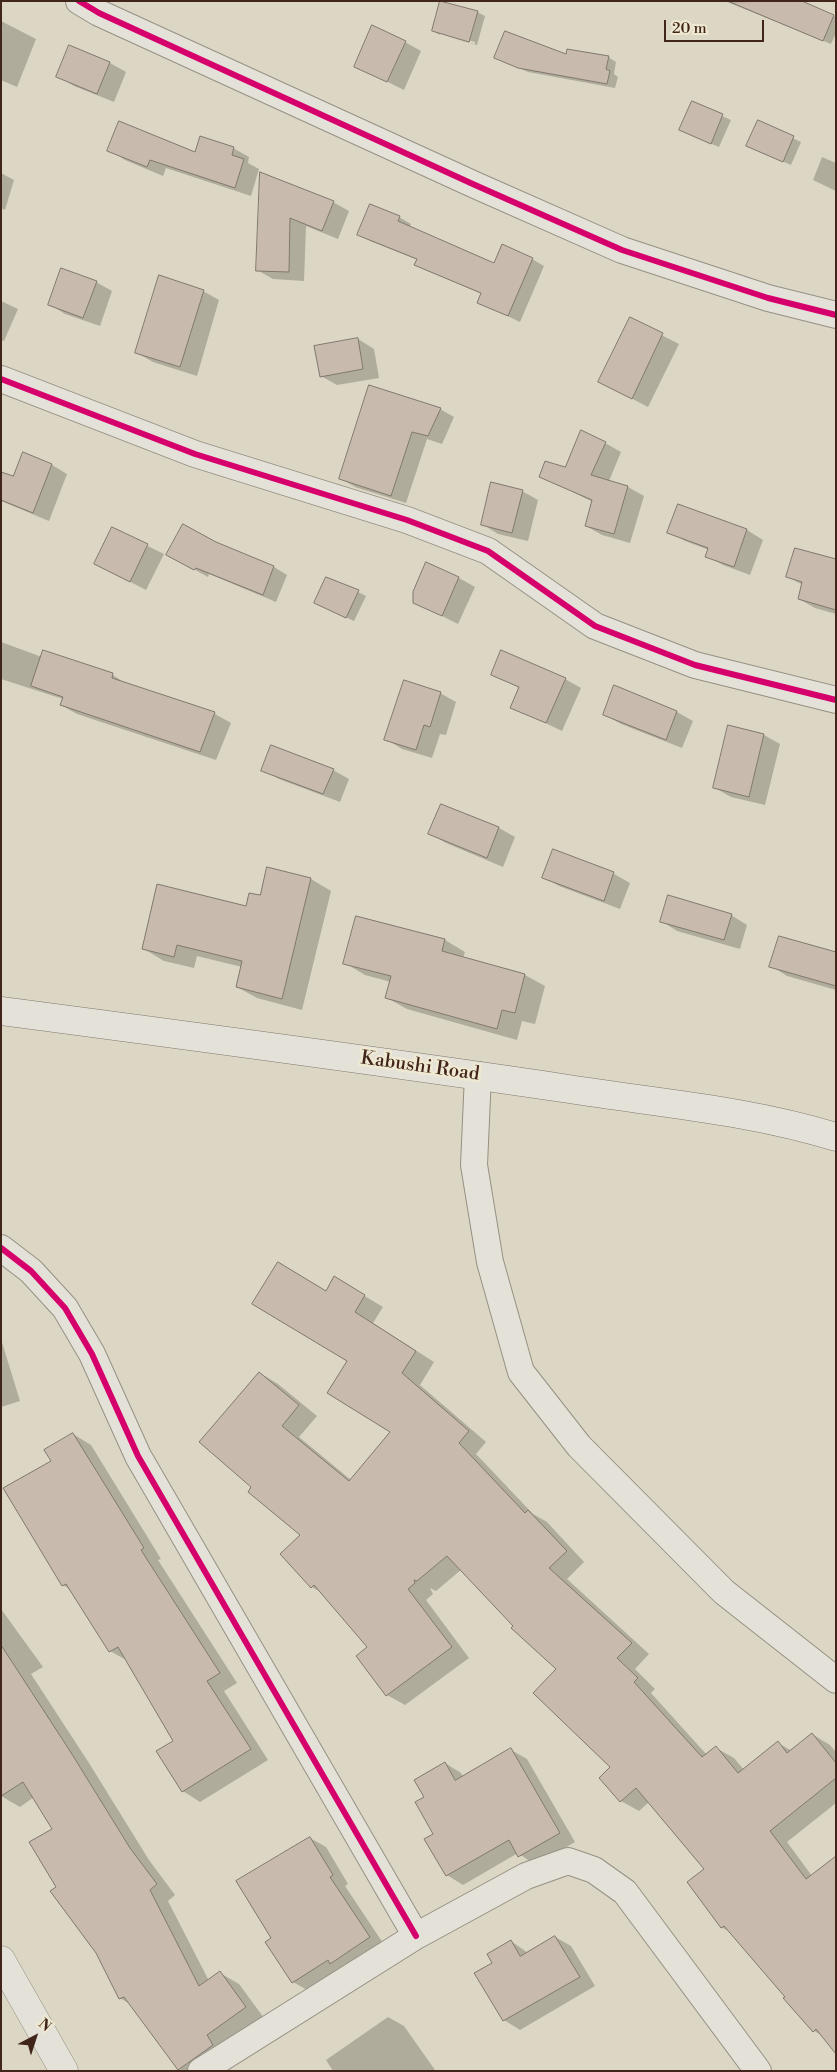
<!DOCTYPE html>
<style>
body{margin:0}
#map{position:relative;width:837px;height:2072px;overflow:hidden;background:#dcd7c4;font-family:"Libre Bodoni",serif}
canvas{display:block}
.frame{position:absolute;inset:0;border:2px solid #41251a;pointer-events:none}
.north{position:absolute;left:10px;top:2012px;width:50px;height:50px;-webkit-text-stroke:4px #efe9d2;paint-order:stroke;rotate:40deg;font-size:14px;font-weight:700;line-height:20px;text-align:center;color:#41251a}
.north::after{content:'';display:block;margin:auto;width:18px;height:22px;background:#41251a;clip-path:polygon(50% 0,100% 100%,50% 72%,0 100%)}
.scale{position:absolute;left:664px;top:20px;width:100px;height:22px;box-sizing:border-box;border:2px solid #41251a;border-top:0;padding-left:6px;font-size:15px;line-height:18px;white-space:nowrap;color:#41251a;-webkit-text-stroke:4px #efe9d2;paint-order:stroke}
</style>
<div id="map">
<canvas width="837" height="2072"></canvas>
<div class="frame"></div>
<div class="north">N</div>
<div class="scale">20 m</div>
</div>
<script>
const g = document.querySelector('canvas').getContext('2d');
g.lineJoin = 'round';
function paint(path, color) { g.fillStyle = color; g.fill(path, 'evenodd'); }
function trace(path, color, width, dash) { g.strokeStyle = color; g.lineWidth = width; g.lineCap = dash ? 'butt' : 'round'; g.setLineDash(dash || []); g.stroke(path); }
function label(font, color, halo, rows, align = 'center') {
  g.font = font + ' "Libre Bodoni",serif'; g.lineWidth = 5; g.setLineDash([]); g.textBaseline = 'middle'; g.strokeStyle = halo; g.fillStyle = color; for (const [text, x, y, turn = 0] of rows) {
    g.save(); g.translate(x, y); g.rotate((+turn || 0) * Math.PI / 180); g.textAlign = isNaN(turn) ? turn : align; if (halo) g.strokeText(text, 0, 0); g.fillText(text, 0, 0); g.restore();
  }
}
paint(new Path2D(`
 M799 1 836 17V33L831 44 727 2Z
 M477 12 485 16 477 45 441 35 475 44V42L440 32V35L433 31Z
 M1 21 36 39 17 87 1 80Z
 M405 42 421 51 404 90 355 66Z
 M567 56 608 57 616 62 614 74 618 77 615 88 528 72 496 58Z
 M110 63 126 72 114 102 74 86 58 76Z
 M692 102 731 120 719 147 688 134Z
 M758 122 801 142 791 165 755 150Z
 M233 148 249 157 248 163 259 169 251 196 166 168 163 176 125 160 109 150 196 153Z
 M822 157 836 163V191L813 180Z
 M1 173 14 180 5 210 1 208Z
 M261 174 333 202 349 211 338 239 306 226 304 281 273 279 257 270Z
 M399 217 411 224 409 228 495 264 532 259 544 266 520 322 478 302 482 294 428 271 416 264 418 260 370 241 358 234Z
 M96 282 112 291 100 326 65 314 49 304Z
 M203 291 219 300 197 376 153 362 137 353Z
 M1 301 18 309 4 341 1 340Z
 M630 319 679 344 648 407 600 382Z
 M358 339 374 349 379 378 337 385 321 376Z
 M440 409 454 417 442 444 427 439 406 503 355 487 340 478Z
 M605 443 621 452 609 481 628 487 644 496 630 543 602 535 586 526 593 502 540 476 565 468Z
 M52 465 67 474 49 521 1 501V473L13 478Z
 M522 491 538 500 528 541 498 534 482 524Z
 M678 505 747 530 763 540 750 575 723 565 707 556 709 550 685 541 669 532Z
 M113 529 164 554 146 590 96 564Z
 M215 543 274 567 287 575 276 602 209 574 208 577 181 562Z
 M836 561V614L815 608 799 599 803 585 788 577Z
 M459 578 475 587 458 624 414 602Z
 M358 592 366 596 354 621 315 603Z
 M1 642 42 657 44 651 113 675 128 685 215 714 231 723 216 760 77 714 61 705 63 699 1 679Z
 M492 674 565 679 581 688 562 731 512 707 519 688Z
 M615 687 677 712 693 721 682 748 621 724 605 715Z
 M440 693 456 702 446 735 440 734 432 758 402 749 386 739Z
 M764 735 780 744 765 805 731 797 715 788Z
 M263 770H333L349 779 340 802 279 779Z
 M499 828 515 837 503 867 446 843 430 834Z
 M553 851 614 874 630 883 620 909 559 886 543 877Z
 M268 868 311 879 331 891 302 1010 257 998 237 987 242 967 197 956 194 968 164 961 144 949 247 907 261 897Z
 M731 915 747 925 740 949 677 931 661 921Z
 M357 917 445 940 465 952 463 958 525 975 545 986 535 1024 522 1021 517 1040 407 1009 387 998 391 982 365 975 345 963Z
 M836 953V990L787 976 771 966Z
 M353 1289 383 1307 373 1323 434 1362 420 1385 486 1442 476 1454 533 1514 547 1522 584 1562 567 1579 649 1654 635 1669 655 1689 651 1693 707 1755 716 1748 734 1758 744 1770 778 1743 792 1751 812 1734 830 1745 836 1752V1803L787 1842 812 1876 823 2036 814 2031 734 1934 721 1927 706 1869 649 1802 639 1811 621 1801 612 1767 558 1669 462 1569 436 1591 430 1588 433 1594 426 1600 469 1658 405 1705 387 1695 369 1647 324 1594 312 1587 281 1554 302 1535 253 1487 260 1373 278 1384 317 1416 299 1437 351 1480 392 1432 349 1360 326 1292Z
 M1 1339 20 1401 1 1407Z
 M73 1434 91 1445 161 1559 158 1560 237 1683 224 1691 268 1760 200 1802 183 1791 175 1741 128 1661 110 1651 71 1590 63 1585 52 1461Z
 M1 1609 43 1667 31 1674 89 1763 149 1860 175 1895 168 1901 209 1981 220 1973 239 1984 264 2018 210 2071H182L179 2069 133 2006 120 1998 97 1952 58 1887 54 1829 34 1797 20 1807 1 1796Z
 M511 1750 527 1759 575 1842 535 1865 518 1853 463 1885 447 1875 426 1797 445 1763 461 1773 463 1777Z
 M310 1838 326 1847 348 1884 345 1886 385 1946 309 1991 293 1982 273 1939Z
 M555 1937 571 1946 595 1986 520 2030 504 2020 494 1963 511 1941 528 1953Z
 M388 2017 404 2026 435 2070 333 2071 326 2060Z`), '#0003');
const building = new Path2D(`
 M440 1 478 11 469 42 432 31Z
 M802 1 834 15 823 41 730 2Z
 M372 25 406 41 387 82 354 67Z
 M505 31 566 54 567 49 609 56 606 69 610 71 607 84 518 68 494 58Z
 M69 45 110 62 97 94 56 77Z
 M692 101 723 114 711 144 679 130Z
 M758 120 794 136 783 162 746 146Z
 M119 121 195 152 200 136 234 147 232 155 244 159 235 188 150 160 147 167 107 151Z
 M260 172 334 201 322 231 290 218 289 272 256 271Z
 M370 204 400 216 398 221 494 263 502 244 533 258 508 316 477 303 481 293 414 265 417 259 357 235Z
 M61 268 97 281 83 318 48 305Z
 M159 275 204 290 180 367 135 353Z
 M630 317 663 333 632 399 598 382Z
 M358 338 363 369 320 377 314 346Z
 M369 385 441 408 428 436 412 432 391 496 339 479Z
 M581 430 606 442 591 475 628 486 614 534 585 526 592 500 539 477 545 461 565 467Z
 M23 452 52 464 33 513 1 500V472L13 476Z
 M491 482 523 490 512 533 481 525Z
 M678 504 747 529 734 567 705 557 708 548 667 533Z
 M183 524 216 542 274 566 263 595 196 568 194 570 166 555Z
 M112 527 148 544 130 582 94 564Z
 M795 548 836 559V610L798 599 802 582 786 577Z
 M426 562 459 577 442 616 413 603V592Z
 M326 577 359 590 346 618 314 603Z
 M43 650 113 673 112 678 215 712 200 752 60 705 63 697 31 686Z
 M501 650 566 678 546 723 510 708 519 687 491 675Z
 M404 680 441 692 430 727 424 725 416 750 384 740Z
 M614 685 677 711 666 740 603 715Z
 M728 725 764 734 749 797 713 788Z
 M271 745 334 769 323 794 261 771Z
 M441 804 499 827 487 858 428 834Z
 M553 849 614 872 604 901 542 878Z
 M267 867 311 878 282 999 236 987 242 961 177 945 174 957 142 949 157 884 246 906 249 893 260 895Z
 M668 895 732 914 724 940 660 922Z
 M356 916 445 939 442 951 525 974 515 1013 502 1010 497 1029 385 998 391 976 343 964Z
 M779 936 836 952V986L769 967Z
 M278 1262 326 1291 334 1276 365 1295 355 1312 416 1351 402 1373 469 1431 459 1443 525 1513 528 1510 567 1551 549 1568 632 1643 617 1658 638 1678 634 1682 702 1757 716 1746 738 1773 778 1741 787 1753 812 1733 836 1763V1778L770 1831 806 1879 836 1856V2054L816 2029 813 2032 783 1998 785 1997 724 1926 721 1928 687 1882 704 1869 636 1788 620 1802 599 1778 610 1767 533 1693 556 1669 511 1628 513 1626 447 1556 417 1581 414 1580 415 1583 408 1589 452 1647 386 1696 356 1656 367 1647 314 1585 311 1588 280 1554 300 1535 248 1492 251 1487 199 1442 259 1372 299 1405 282 1426 349 1481 390 1432 327 1393 347 1361 252 1304Z
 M73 1433 144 1548 141 1550 220 1673 207 1681 251 1749 182 1792 156 1751 173 1741 118 1647 109 1652 66 1584 62 1586 3 1488 51 1461 44 1450Z
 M1 1645 70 1751 130 1848 157 1884 150 1890 199 1986 220 1971 246 2007 207 2035 213 2045 178 2070 124 1997 119 1999 96 1953 50 1891 56 1887 29 1842 52 1829 23 1782 1 1796Z
 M511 1748 560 1833 518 1857 509 1840 446 1876 424 1839 433 1834 415 1802 424 1797 414 1780 445 1762 455 1780Z
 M310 1837 333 1875 330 1877 370 1937 330 1964 328 1960 292 1983 265 1942 271 1938 236 1881Z
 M555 1936 580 1977 503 2021 474 1973 492 1963 487 1954 511 1940 520 1956Z`);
paint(building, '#c8baac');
trace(building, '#80786e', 1);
const minor = new Path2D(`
 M79 1 99 13 475 185 622 250 768 298 836 315
 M1 379 195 454 407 520 488 551 595 626 695 665 836 700
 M478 1075 474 1165 490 1262 521 1372 579 1446 724 1592 836 1680
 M1 1248 31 1271 65 1308 92 1354 138 1456 416 1936
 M201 2071 416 1936 526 1876 568 1861 594 1870 625 1892 758 2071`);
const tertiary = new Path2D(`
 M1 1960 64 2071`);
const secondary = new Path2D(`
 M1 1011C191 1036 380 1061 569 1089 658 1103 749 1110 836 1137`);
trace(minor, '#969084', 28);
trace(tertiary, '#969084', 29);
trace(secondary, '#80786e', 29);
trace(minor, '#e4e1d8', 26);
trace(tertiary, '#e4e1d8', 28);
trace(secondary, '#e4e1d8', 28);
trace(new Path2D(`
 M79 1 99 13 475 185 622 250 768 298 836 315
 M1 379 195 454 407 520 488 551 595 626 695 665 836 700
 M1 1248 31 1271 65 1308 92 1354 138 1456 416 1936`), '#d6006c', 6);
label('19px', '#41251a', '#efe9d2', [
 ["Kabushi Road",420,1067,8]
]);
</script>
